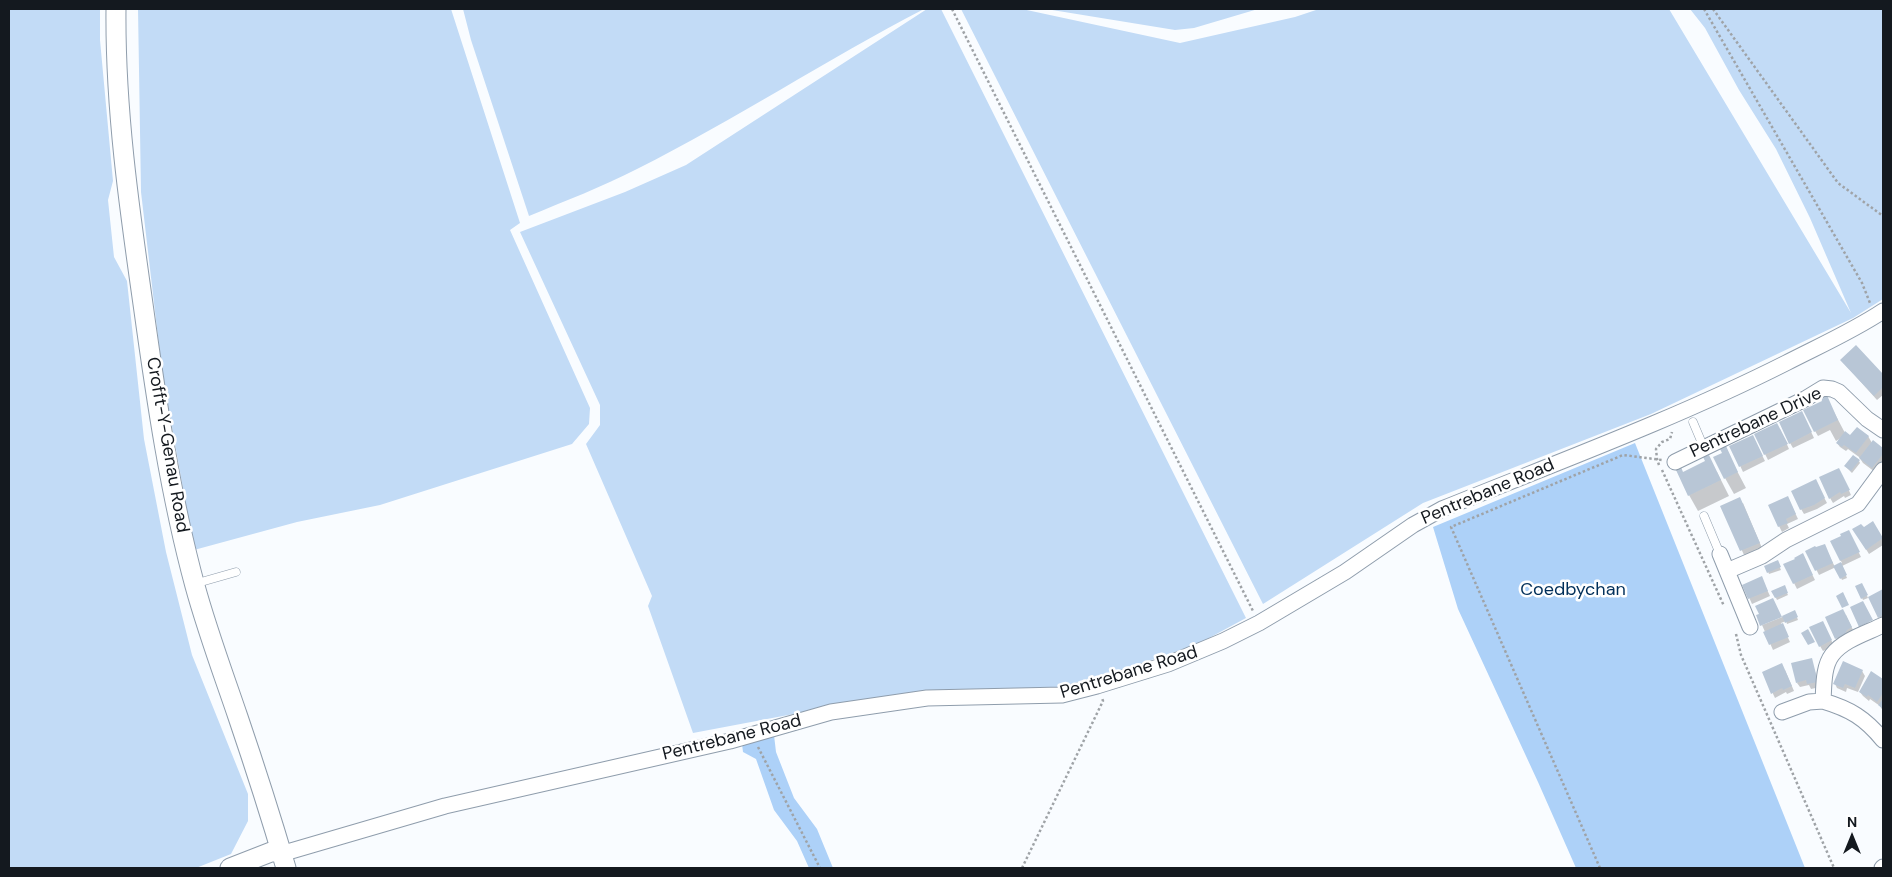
<!DOCTYPE html>
<style>
body{margin:0}
#map{position:relative;width:1892px;height:877px;overflow:hidden;background:#f9fcff;font-family:"DM Sans",sans-serif}
canvas{display:block}
.frame{position:absolute;inset:0;border:10px solid #14191f;pointer-events:none}
.north{position:absolute;left:1827px;top:812px;width:50px;height:50px;-webkit-text-stroke:4px #fff;paint-order:stroke;rotate:0deg;font-size:14px;font-weight:700;line-height:20px;text-align:center;color:#14191f}
.north::after{content:'';display:block;margin:auto;width:18px;height:22px;background:#14191f;clip-path:polygon(50% 0,100% 100%,50% 72%,0 100%)}
</style>
<div id="map">
<canvas width="1892" height="877"></canvas>
<div class="frame"></div>
<div class="north">N</div>
</div>
<script>
const g = document.querySelector('canvas').getContext('2d');
g.lineJoin = 'round';
function paint(path, color) { g.fillStyle = color; g.fill(path, 'evenodd'); }
function trace(path, color, width, dash) { g.strokeStyle = color; g.lineWidth = width; g.lineCap = dash ? 'butt' : 'round'; g.setLineDash(dash || []); g.stroke(path); }
function label(font, color, halo, rows, align = 'center') {
  g.font = font + ' "DM Sans",sans-serif'; g.lineWidth = 5; g.setLineDash([]); g.textBaseline = 'middle'; g.strokeStyle = halo; g.fillStyle = color; for (const [text, x, y, turn = 0] of rows) {
    g.save(); g.translate(x, y); g.rotate((+turn || 0) * Math.PI / 180); g.textAlign = isNaN(turn) ? turn : align; if (halo) g.strokeText(text, 0, 0); g.fillText(text, 0, 0); g.restore();
  }
}
paint(new Path2D(`
 M9 9H100V40L113 181 108 200 114 257 127 281 144 439 166 552 192 655 248 794V821L231 854 196 868H9Z
 M138 9H451L520 223 510 230 590 408 589 424 572 444 380 505 297 522 194 550 162 371 141 192Z
 M463 9H924C827 59 735 120 637 169 602 187 565 201 529 216L471 40Z
 M927 9H941L1246 618 1198 644 1111 674 1052 692 804 712 693 733 648 606 652 596 586 444 600 425V405L520 232 625 192 686 165Z
 M961 9H1022L1180 43 1295 17 1319 9H1669L1851 313 1810 218 1776 149 1739 90 1705 28 1690 9H1883V299L1853 318 1651 414 1423 503 1263 604Z
 M1046 9H1258L1194 28 1175 30Z`), '#c2dbf6');
paint(new Path2D(`
 M1635 443 1805 868H1576L1538 782 1458 609 1433 527Z
 M774 735 776 752 794 798 817 829 833 868H809L797 841 774 810 756 759 743 752 742 744Z`), '#add1f8');
paint(new Path2D(`
 M1856 347 1883 376V395L1877 400 1842 361Z
 M1825 395 1845 433 1851 437 1868 436 1872 443 1874 442 1883 449V462L1875 472 1863 463 1859 457 1848 449 1846 451 1840 447 1837 443 1841 438 1836 441 1830 430 1818 436 1815 431Z
 M1804 417 1814 438 1793 448 1790 443Z
 M1780 429 1789 449 1768 460 1755 434Z
 M1755 441 1765 461 1743 472 1731 446Z
 M1725 448 1746 488 1734 494 1725 478 1724 454Z
 M1859 461 1860 463 1852 473 1846 467Z
 M1717 472 1729 496 1698 511 1689 495 1683 473Z
 M1842 475 1851 495 1845 498 1844 496 1833 503 1830 498Z
 M1818 486 1827 503 1817 509 1804 514 1801 509Z
 M1790 502 1798 519 1787 524 1789 528 1782 532 1769 506Z
 M1743 503 1762 548 1744 555 1722 506Z
 M1873 523 1883 539V545L1869 554 1854 530 1863 529Z
 M1851 537 1861 557 1842 566 1847 578 1842 580 1836 567 1819 575 1807 551H1827L1835 567 1842 563 1831 542Z
 M1797 560H1805L1815 580 1797 589 1785 565Z
 M1777 561 1781 570 1769 574 1766 566Z
 M1764 583 1770 596 1752 604 1744 586Z
 M1862 585 1868 598 1863 600 1857 587Z
 M1784 587 1788 595 1777 600 1773 592Z
 M1883 591V621L1882 622 1870 597Z
 M1795 612 1798 620 1787 624 1786 621 1781 623 1790 642 1773 650 1762 625Z
 M1846 615 1854 632 1839 643 1836 638Z
 M1825 627 1834 646 1823 651 1820 646Z
 M1811 659 1820 687 1811 689 1809 685 1800 687 1797 683Z
 M1785 670 1794 691 1787 694 1786 692 1775 698 1763 673Z
 M1862 671 1865 676 1858 692 1847 688 1846 692 1837 688 1835 684Z
 M1871 673 1883 680V711L1880 706 1870 699 1869 701 1863 696 1860 692Z`), '#0003');
paint(new Path2D(`
 M1856 345 1883 374V387L1874 396 1840 360Z
 M1826 393 1838 420 1814 432 1803 410 1822 401 1820 396Z
 M1802 411 1812 432 1789 444 1779 422Z
 M1777 423 1788 444 1764 455 1754 434Z
 M1857 427 1869 436 1856 453 1844 445 1842 447 1836 443 1845 431 1850 435Z
 M1753 435 1763 456 1739 467 1729 446Z
 M1873 440 1883 448V454L1872 468 1859 458Z
 M1726 446 1738 472 1724 479 1713 457 1722 453 1720 449Z
 M1709 455 1721 480 1688 496 1676 470 1681 467 1683 472 1705 461 1703 457Z
 M1853 455 1860 460 1851 471 1844 466Z
 M1839 468 1850 490 1841 494 1840 492 1829 499 1819 477Z
 M1816 479 1825 498 1814 505 1800 510 1791 491Z
 M1788 496 1796 514 1786 519 1788 523 1778 527 1768 505Z
 M1740 497 1760 543 1740 551 1720 506Z
 M1873 521 1883 538 1866 550 1852 529 1861 524 1864 527Z
 M1849 530 1860 552 1840 561 1830 541 1841 536 1840 534Z
 M1825 544 1833 563 1815 571 1805 551 1815 546 1816 547Z
 M1803 553 1813 575 1793 584 1783 564 1795 559 1794 558Z
 M1778 560 1781 567 1767 573 1764 566Z
 M1841 562 1847 575 1840 579 1833 566Z
 M1762 576 1768 591 1748 599 1742 585Z
 M1862 583 1868 595 1861 599 1855 586Z
 M1785 585 1788 593 1775 598 1771 591Z
 M1883 589V615L1878 618 1868 597Z
 M1843 592 1849 605 1842 608 1836 596Z
 M1773 598 1782 617 1760 626 1756 615 1759 614 1755 606Z
 M1863 601 1873 620 1859 627 1850 607Z
 M1843 609 1852 627 1847 630 1845 634 1835 639 1825 617Z
 M1795 610 1798 617 1785 623 1782 616Z
 M1823 621 1832 640 1819 647 1809 627Z
 M1783 623 1789 637 1769 645 1763 632Z
 M1808 629 1815 642 1808 645 1801 633Z
 M1812 658 1818 682 1807 684 1806 680 1796 683 1791 663Z
 M1843 661 1863 670 1855 688 1845 684 1843 688 1833 684Z
 M1782 663 1792 686 1783 690 1782 688 1771 694 1762 672Z
 M1871 671 1883 679V693L1877 702 1868 695 1867 697 1859 692Z
 M1883 699V709L1878 705Z`), '#b8c6d6');
const service = new Path2D(`
 M1693 422 1704 448
 M1704 516 1720 554
 M194 584 236 572`);
const minor = new Path2D(`
 M1675 462 1805 399 1823 388 1832 389 1839 392 1867 419 1883 430
 M1720 554 1750 627
 M1727 571 1762 556 1786 540 1858 504 1883 470
 M1883 625C1867 633 1843 640 1832 655 1823 667 1824 686 1823 701 1850 709 1865 718 1883 740
 M1782 712 1809 702 1823 701
 M281 852 291 851 445 806 730 741 831 712 927 698 1062 695 1097 686 1168 664 1223 641 1259 623 1345 572 1413 525 1442 509C1558 462 1675 419 1786 363 1819 346 1853 331 1883 311
 M1882 868 1883 867`);
const tertiary = new Path2D(`
 M116 9C115 108 129 206 143 304 156 398 170 494 195 586 207 630 223 673 238 717 255 767 271 817 286 868
 M230 868 271 852H281`);
trace(service, '#8f9dac', 9);
trace(minor, '#8f9dac', 17);
trace(tertiary, '#8f9dac', 21);
trace(new Path2D(`
 M952 9 1253 611
 M1704 9 1862 283 1870 303
 M1713 9 1838 183 1883 216
 M1659 465 1657 459 1656 449 1662 442 1670 439 1672 432
 M1662 470 1724 606
 M1736 634 1741 655 1834 868
 M758 747 820 868
 M1022 868 1103 701 1102 698
 M1600 868 1451 527 1623 455 1662 460`), '#9fa3a7', 2.5, [2.5, 2.5]);
trace(service, '#fff', 8);
trace(minor, '#fff', 15);
trace(tertiary, '#fff', 19);
label('18px', '#14191f', '#fff', [
 ["Pentrebane Drive",1756,423,-25],
 ["Crofft-Y-Genau Road",167,445,80],
 ["Pentrebane Road",1488,492,-23],
 ["Pentrebane Road",1129,673,-17],
 ["Pentrebane Road",732,738,-14]
]);
label('18px', '#002f5a', '#fff', [
 ["Coedbychan",1573,590]
]);
</script>
